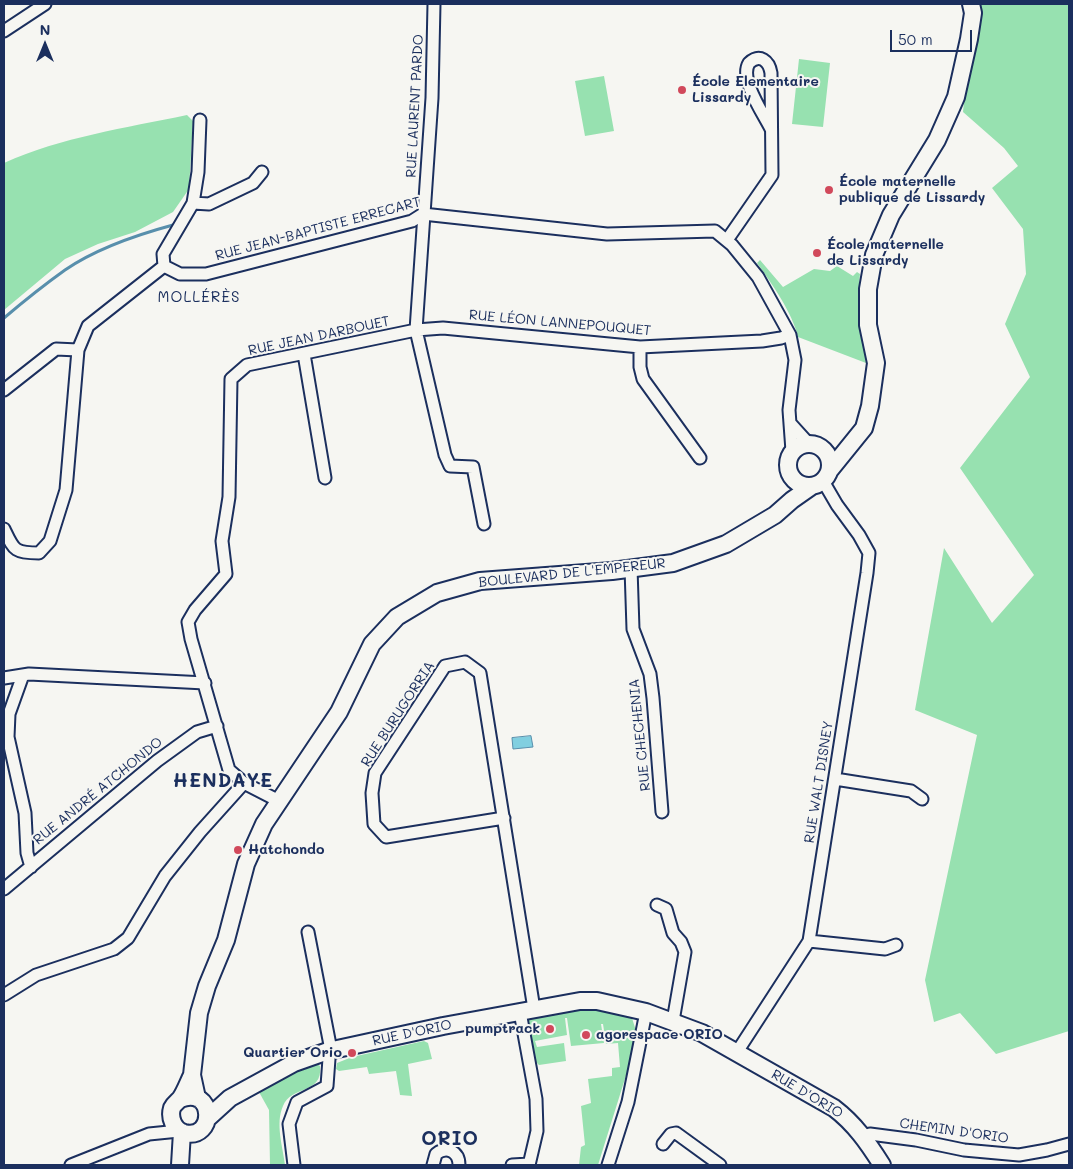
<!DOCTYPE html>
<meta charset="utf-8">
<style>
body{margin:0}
#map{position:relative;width:1073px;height:1169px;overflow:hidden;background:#f6f6f2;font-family:Mali,sans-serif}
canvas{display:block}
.frame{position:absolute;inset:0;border:5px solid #1b2f5e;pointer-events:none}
.north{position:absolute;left:20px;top:20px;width:50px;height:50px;-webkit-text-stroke:4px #f6f6f2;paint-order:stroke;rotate:0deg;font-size:14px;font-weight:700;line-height:20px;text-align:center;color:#1b2f5e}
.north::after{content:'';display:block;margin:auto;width:18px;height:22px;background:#1b2f5e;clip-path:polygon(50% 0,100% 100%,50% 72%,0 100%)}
.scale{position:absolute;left:890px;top:30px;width:82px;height:22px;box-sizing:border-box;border:2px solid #1b2f5e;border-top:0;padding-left:6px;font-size:15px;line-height:18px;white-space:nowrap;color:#1b2f5e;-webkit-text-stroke:4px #f6f6f2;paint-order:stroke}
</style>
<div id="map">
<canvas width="1073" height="1169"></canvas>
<div class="frame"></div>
<div class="north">N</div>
<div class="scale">50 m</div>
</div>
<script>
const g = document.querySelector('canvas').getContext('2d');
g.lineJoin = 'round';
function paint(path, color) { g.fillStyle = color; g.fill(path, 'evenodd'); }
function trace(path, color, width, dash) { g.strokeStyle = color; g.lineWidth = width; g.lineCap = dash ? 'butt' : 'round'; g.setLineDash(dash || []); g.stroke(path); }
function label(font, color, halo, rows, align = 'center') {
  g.font = font + ' Mali,sans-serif'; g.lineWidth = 4; g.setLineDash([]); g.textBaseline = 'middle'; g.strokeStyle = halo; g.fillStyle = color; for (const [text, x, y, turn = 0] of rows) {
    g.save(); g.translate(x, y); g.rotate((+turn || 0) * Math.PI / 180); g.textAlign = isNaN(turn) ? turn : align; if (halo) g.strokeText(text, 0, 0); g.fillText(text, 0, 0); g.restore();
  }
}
paint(new Path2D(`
 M971 4H1069V1031L996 1054 960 1013 934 1022 925 980 977 735 915 710 944 548 992 623 1034 575 960 468 1030 377 1005 324 1026 274 1023 229 992 188 1018 166 1004 148 963 112 973 13Z
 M799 59 830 63 823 127 792 124Z
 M604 76 614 131 585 136 575 81Z
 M187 115 193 121 189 189 173 212 135 232 98 244 65 259 4 310V163C62 137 125 128 187 115Z
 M760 260 783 287 814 269 830 271 837 266 853 276 857 272 860 274C856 304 863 334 866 363L798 337C792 312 772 284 757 263Z
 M582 1010H604L632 1018 636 1031 628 1069 598 1165H579L581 1147 585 1145 581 1106 591 1103 588 1079 612 1076V1068L620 1067 618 1043 606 1044 603 1024H601L604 1043 571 1046 567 1018H565L567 1035 535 1041 537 1047 564 1043 566 1061 539 1065 536 1062 528 1021 530 1018Z
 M424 1041 428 1043 432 1059 408 1064 412 1096 400 1095 396 1071 369 1074 367 1067 339 1071 336 1069 337 1063 352 1057Z
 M315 1062 320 1066C323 1095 291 1085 283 1106 275 1124 283 1147 285 1165H270L269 1110 259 1092 295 1072Z`), '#97e1b0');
const water = new Path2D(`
 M531 736 533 747 513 749 512 738Z`);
paint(water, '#81cfe0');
trace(water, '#588fac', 1);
trace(new Path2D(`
 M4 318C24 301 44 285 65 270 97 248 136 235 173 225`), '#588fac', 3);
const street = new Path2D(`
 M434 4 432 98 416 330 445 455 450 466 473 467 484 524
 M4 31 45 4
 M193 203 209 204 253 183 262 172
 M727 240 772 175 771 73C769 61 760 53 749 63 739 79 763 113 771 129
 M164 266 163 254 193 203 198 172 200 120
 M640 347V367L643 379 700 458
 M304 354 325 478
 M4 390 56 349 78 350
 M790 423 809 444
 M4 529C14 550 14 553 39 553L50 541 66 490 78 350 88 326 164 266 180 274H206L412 221 423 214 607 234 715 231 732 245 758 277 790 335 795 360 789 410 792 451
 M631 568 633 629 650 674 653 698 662 812
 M23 675 9 714 8 737 25 813 27 853 31 867
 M4 678 29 674 205 683
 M835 779 911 791 922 799
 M279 801 244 783 229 770 191 639 188 622 195 610 226 574 222 541 229 497 231 379 247 365 416 330 443 328 640 347 762 341 781 338 790 335
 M504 818 386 837 374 824 372 793 375 773 445 666 465 662 480 673 534 1009
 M4 889 157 761 197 732 217 726
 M657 905 666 909 673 933 681 942 685 952 673 1021
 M809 941 885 949 896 945
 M4 995 36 975 114 949 128 938 165 876 200 832 244 783
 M520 1012 536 1099 537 1131 529 1165
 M737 1052 809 941 867 573 869 553 859 535 837 505 823 481
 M863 1136 870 1134 916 1140 964 1150 1019 1155 1047 1150 1069 1144
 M663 1144 671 1134 676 1133 720 1165
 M71 1165 149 1134 179 1131
 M294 1165 289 1124 297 1102 327 1086 330 1045 308 932
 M433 1165 436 1154C447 1145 459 1152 459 1165
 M512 1165 529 1164
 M608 1165 628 1102 646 1012`);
const secondary = new Path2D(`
 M788 465a21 21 0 1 1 42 0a21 21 0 1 1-42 0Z
 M830 470 864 428 870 406 876 363 868 325V289L874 255 891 215 937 140 956 97 969 39 973 13 971 4
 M197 1098 192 1075 199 1013 207 986 226 940 246 864 264 824 339 712 372 644 397 617 437 593 480 581 612 571 673 563 726 544 775 515 792 500 812 486
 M180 1099C215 1085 216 1141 184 1133 174 1130 169 1118 172 1108 174 1104 177 1102 180 1099 185 1092 188 1083 192 1075
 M208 1118 230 1098 294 1063 328 1051 443 1026 580 1001H597L646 1012 702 1033 834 1108C855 1124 868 1143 882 1165
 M180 1165 182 1132`);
trace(street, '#1b2f5e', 15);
trace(secondary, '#1b2f5e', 20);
trace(street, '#f6f6f2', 11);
trace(secondary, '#f6f6f2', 16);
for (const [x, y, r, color] of [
 [682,90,5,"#d1495b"],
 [829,190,5,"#d1495b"],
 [817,253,5,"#d1495b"],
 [238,850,5,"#d1495b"],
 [550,1029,5,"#d1495b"],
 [586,1035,5,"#d1495b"],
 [352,1053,5,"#d1495b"]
]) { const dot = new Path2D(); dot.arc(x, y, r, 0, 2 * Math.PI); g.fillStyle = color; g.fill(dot); trace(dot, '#f6f6f2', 2); }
label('bold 14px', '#1b2f5e', '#f6f6f2', [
 ["École Elementaire",692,82],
 ["Lissardy",692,98],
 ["École maternelle",839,182],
 ["publique de Lissardy",839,198],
 ["École maternelle",827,245],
 ["de Lissardy",827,261],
 ["Hatchondo",248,850],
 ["pumptrack",540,1029,"right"],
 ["agorespace ORIO",596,1035],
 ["Quartier Orio",342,1053,"right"]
], 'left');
label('14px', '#1b2f5e', '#f6f6f2', [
 ["RUE LAURENT PARDO",415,106,-87],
 ["RUE JEAN-BAPTISTE ERRECART",318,229,-15],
 ["RUE LÉON LANNEPOUQUET",560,323,5],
 ["RUE JEAN DARBOUET",319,336,-12],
 ["BOULEVARD DE L'EMPEREUR",572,573,-6],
 ["RUE BURUGORRIA",398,714,-57],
 ["RUE CHECHENIA",640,735,-96],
 ["RUE WALT DISNEY",819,782,-81],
 ["RUE ANDRÉ ATCHONDO",98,791,-39],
 ["RUE D'ORIO",412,1033,-12],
 ["RUE D'ORIO",807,1094,31],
 ["CHEMIN D'ORIO",954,1131,8]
]);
g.letterSpacing = '1px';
label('15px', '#1b2f5e', '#f6f6f2', [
 ["MOLLÉRÈS",199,297]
]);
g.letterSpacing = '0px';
g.letterSpacing = '1px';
label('bold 19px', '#1b2f5e', '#f6f6f2', [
 ["HENDAYE",223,781],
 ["ORIO",450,1139]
]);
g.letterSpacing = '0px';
</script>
